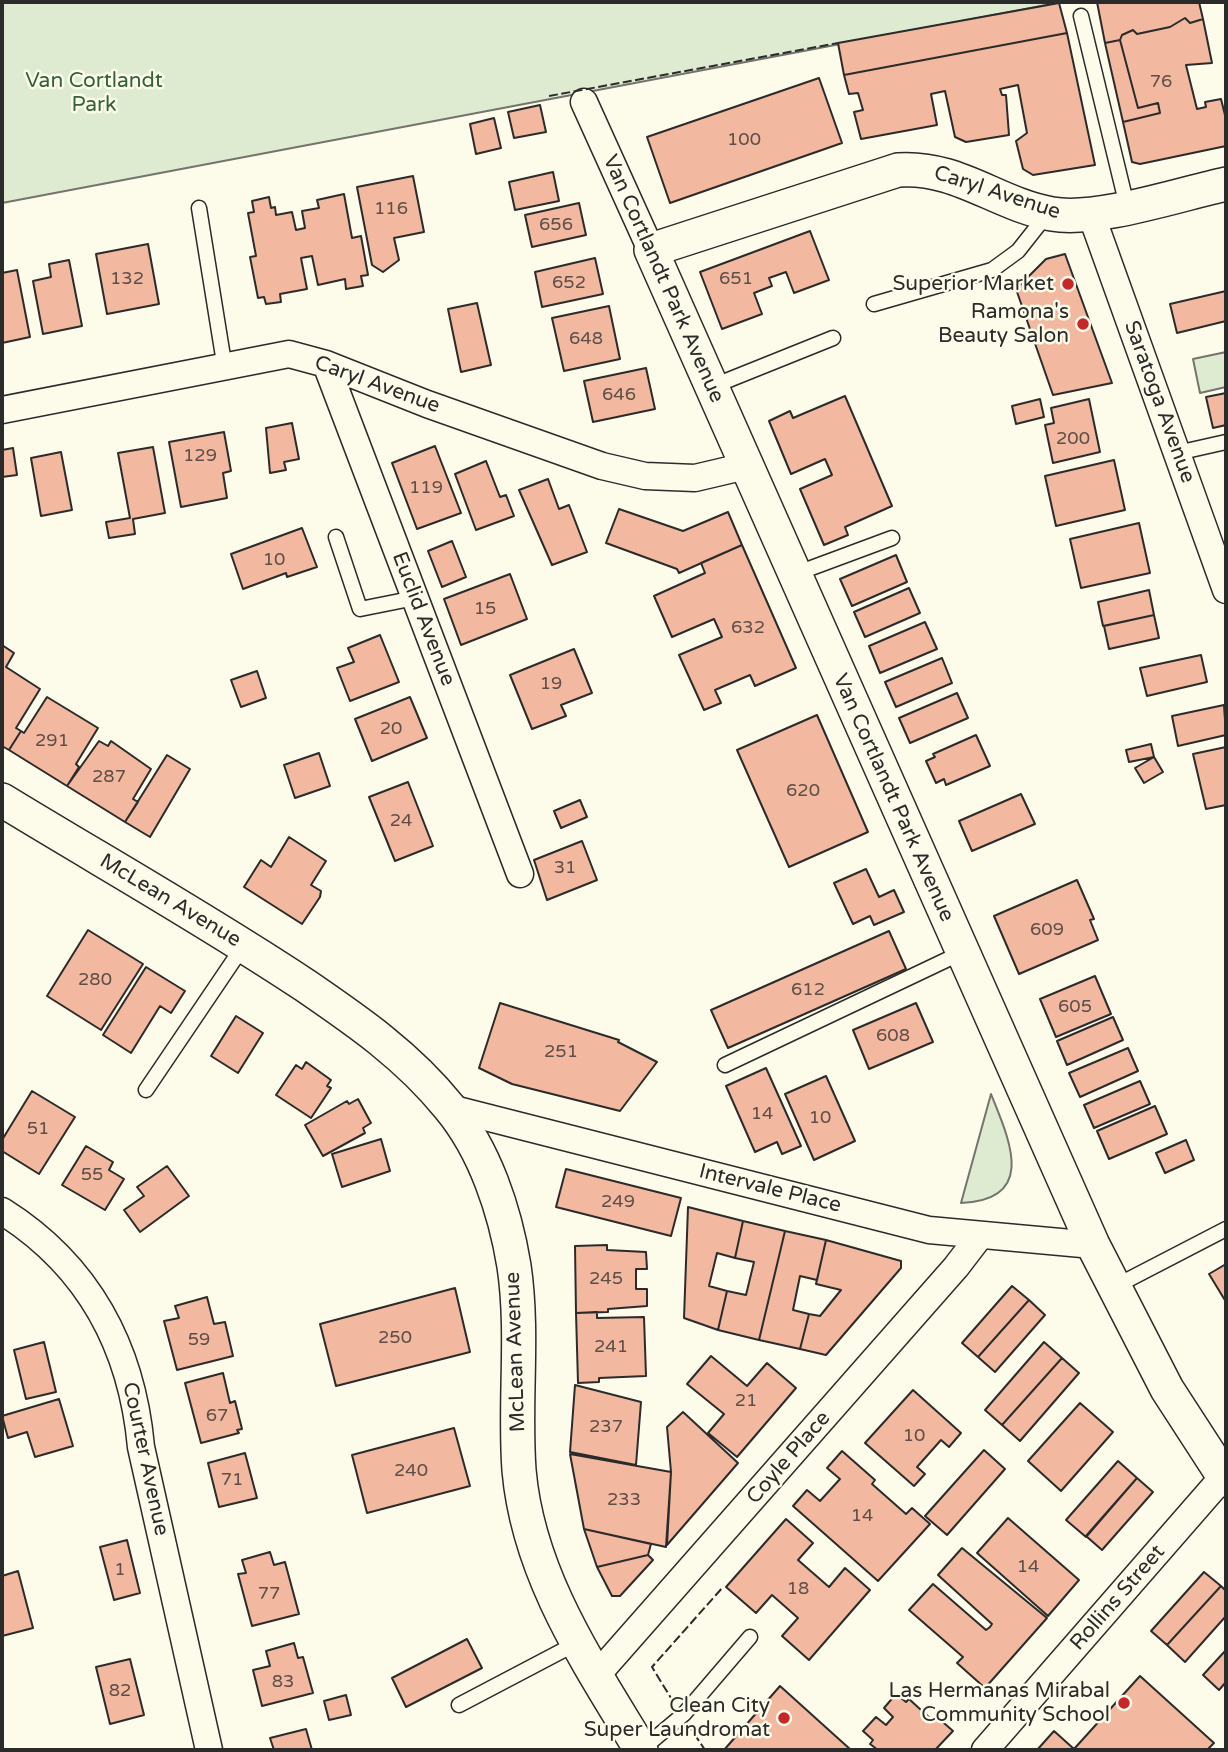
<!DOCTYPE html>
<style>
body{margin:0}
#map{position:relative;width:1228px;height:1752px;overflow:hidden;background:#fdfbea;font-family:"Varela Round",sans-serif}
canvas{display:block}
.frame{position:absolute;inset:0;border:4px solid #2b2b2b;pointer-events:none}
</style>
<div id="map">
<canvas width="1228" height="1752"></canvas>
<div class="frame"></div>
</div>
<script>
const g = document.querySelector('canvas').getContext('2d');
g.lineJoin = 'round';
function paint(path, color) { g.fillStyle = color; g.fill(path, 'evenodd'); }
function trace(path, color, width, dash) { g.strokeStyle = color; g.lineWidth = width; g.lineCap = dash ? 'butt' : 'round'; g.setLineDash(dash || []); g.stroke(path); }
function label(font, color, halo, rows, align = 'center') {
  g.font = font + ' "Varela Round",sans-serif'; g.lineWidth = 5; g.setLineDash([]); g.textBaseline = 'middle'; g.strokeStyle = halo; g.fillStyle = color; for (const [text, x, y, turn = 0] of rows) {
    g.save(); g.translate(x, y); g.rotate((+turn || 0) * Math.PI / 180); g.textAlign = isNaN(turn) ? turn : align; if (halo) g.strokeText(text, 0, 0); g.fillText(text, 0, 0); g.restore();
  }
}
const green = new Path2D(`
 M2 2H1062L2 203Z
 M1226 352V387L1200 393 1193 359Z
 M991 1094C1009 1139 1038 1200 961 1203Z`);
paint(green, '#deebd1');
trace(green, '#74746e', 2);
const building = new Path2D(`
 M1097 2H1199L1203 19 1190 23 1185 18 1170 27 1137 34 1133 30 1122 35 1120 40 1105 43Z
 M1059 3 1067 33 844 75 838 43Z
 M1185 18 1190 23 1203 19 1212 63 1186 65 1197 109 1206 107 1205 102 1221 99 1226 119V146L1140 164 1132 162 1123 122 1160 113 1158 103 1138 108 1120 40 1122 35 1133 30 1137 34 1170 27Z
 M1067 33 1095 165 1033 175 1023 169 1016 141 1027 133 1018 85 1000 89 1002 95H1006L1009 135 966 142 955 137 945 91 931 94 937 125 861 139 854 112 863 110 858 93 849 94 844 75Z
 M1120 40 1138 108 1158 103 1160 113 1123 122 1105 43Z
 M819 78 842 143 670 203 647 137Z
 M540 105 546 132 514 138 508 112Z
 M494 118 501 148 476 154 470 124Z
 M553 172 559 201 515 210 509 182Z
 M413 176 424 232 394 238 399 260 383 272 372 265 357 187Z
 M344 194 352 238 361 236 368 275 361 276 363 286 346 289 345 279 318 285 312 256 301 258 307 289 280 294 281 302 266 304 264 297 258 298 250 257 256 256 248 213 254 212 252 201 269 197 271 208 275 207 276 215 292 212 296 230 305 228 302 211 319 208 317 200Z
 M579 203 586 235 532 247 525 215Z
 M810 231 829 280 794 293 786 272 769 278 772 286 754 293 762 314 722 329 700 272Z
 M148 244 159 304 107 314 96 254Z
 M1065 254 1112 383 1053 395 1016 289 1046 259Z
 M595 258 603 294 542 307 535 272Z
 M69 260 82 326 43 334 33 281 51 277 49 264Z
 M17 270 30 337 2 343V273Z
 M1226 291V321L1177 333 1170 304Z
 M477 303 491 365 461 372 448 309Z
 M609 306 620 359 564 371 552 318Z
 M646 368 655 409 593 422 584 381Z
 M1226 393V425L1213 428 1206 397Z
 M845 396 892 506 845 527 848 535 824 545 800 489 832 475 825 459 791 474 769 421 790 411 793 418Z
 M1040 399 1044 417 1016 424 1012 406Z
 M1089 399 1100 452 1053 463 1045 425 1054 423 1051 408Z
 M292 423 299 459 284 462 286 470 270 473 266 428Z
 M224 432 231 471 223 473 227 498 181 507 169 442Z
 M435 446 461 513 417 529 392 463Z
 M153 447 165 513 133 519 135 534 109 538 106 522 130 518 118 453Z
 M13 448 17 475 2 477V450Z
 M61 452 72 510 41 516 31 458Z
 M1114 460 1125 510 1056 526 1045 476Z
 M486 461 500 497 506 495 514 516 476 530 455 474Z
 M548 479 559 509 569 505 587 552 552 565 519 490Z
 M619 509 683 531 728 512 742 545 679 573 677 569 606 543Z
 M1139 523 1150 573 1081 588 1070 539Z
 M302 528 317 567 287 577 286 573 243 589 231 554Z
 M452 541 466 577 442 587 428 551Z
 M742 545 796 668 755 686 750 675 715 690 721 703 704 710 679 655 722 637 714 619 672 637 654 596 705 573 701 563Z
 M896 555 907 582 852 606 840 579Z
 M510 574 527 619 461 645 444 599Z
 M909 588 920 613 865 637 854 612Z
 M1149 590 1154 615 1103 626 1098 602Z
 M1154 615 1159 638 1109 649 1104 626Z
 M925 622 937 649 880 673 869 646Z
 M380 635 399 682 350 701 337 668 354 662 348 648Z
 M2 645 14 653 6 667 40 689 16 728 21 731 9 750 2 746Z
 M574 649 592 693 561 705 566 716 532 729 510 675Z
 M1201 655 1207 682 1147 696 1140 668Z
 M942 658 952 683 896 707 885 682Z
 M257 671 266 698 241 707 231 680Z
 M957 693 968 718 910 743 899 718Z
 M47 697 98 728 76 764 79 767 67 786 9 750 21 731 24 733Z
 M410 697 427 738 372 761 355 719Z
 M1224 705 1226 735 1178 746 1172 716Z
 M817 715 868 832 789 867 737 750Z
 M976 735 990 766 946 785 944 779 936 783 926 761 935 757 933 754Z
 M99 741 108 746 111 741 151 769 133 799 138 802 125 822 67 786Z
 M1151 744 1154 757 1129 762 1126 750Z
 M1226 747V805L1206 809 1193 754Z
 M319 753 330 786 295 798 284 765Z
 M167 755 190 769 150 837 125 822Z
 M1154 757 1163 772 1144 783 1135 768Z
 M408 782 433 846 395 861 369 797Z
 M1021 794 1035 824 972 851 959 821Z
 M580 800 587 817 561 828 554 811Z
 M289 837 326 861 311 885 321 891 320 897 302 924 244 887 261 860 271 867Z
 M582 841 597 880 547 900 534 860Z
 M866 869 879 897 894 890 904 912 874 925 870 916 853 924 834 883Z
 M1077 880 1094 919 1090 920 1098 940 1019 974 994 916Z
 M88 930 143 964 101 1030 47 996Z
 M889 931 906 969 728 1048 711 1010Z
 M146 967 185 991 171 1013 160 1006 131 1053 103 1035Z
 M1095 976 1111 1014 1056 1037 1040 999Z
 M500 1003 619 1040 618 1042 657 1062 620 1111 512 1084 479 1068Z
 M916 1003 933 1042 869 1069 853 1030Z
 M236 1016 263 1033 238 1073 211 1056Z
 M1113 1017 1123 1040 1067 1065 1057 1041Z
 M1128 1048 1138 1071 1080 1097 1069 1073Z
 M306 1062 331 1080 327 1086 331 1088 311 1118 276 1095 296 1065 302 1069Z
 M766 1068 801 1146 782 1154 777 1142 755 1152 726 1086Z
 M826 1076 855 1141 814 1160 785 1094Z
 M1140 1081 1150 1104 1094 1128 1084 1105Z
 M32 1091 75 1117 39 1174 2 1151V1140Z
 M358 1099 371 1123 363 1128 365 1133 323 1156 305 1125 347 1101 349 1104Z
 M1155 1106 1167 1134 1109 1159 1097 1131Z
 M381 1139 390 1171 342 1187 332 1154Z
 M1186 1140 1194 1160 1165 1173 1156 1153Z
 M86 1146 113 1162 109 1170 124 1179 105 1210 62 1185Z
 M167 1166 189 1196 140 1232 124 1210 144 1196 137 1187Z
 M566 1169 681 1198 671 1236 556 1207Z
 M688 1207 743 1221 735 1258 717 1253 709 1286 727 1291 718 1330 684 1318Z
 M743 1221 785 1231 759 1340 718 1330 727 1291 746 1295 754 1262 735 1258Z
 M785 1231 826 1240 817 1280 800 1276 793 1310 809 1314 800 1349 759 1340Z
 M826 1240 901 1261V1268L826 1355 800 1349 809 1314 820 1316 841 1290 816 1284Z
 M607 1245V1250L646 1252 647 1269H636V1289H647V1306L608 1309V1312L576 1313 575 1246Z
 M1226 1264V1302L1209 1274Z
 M1012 1286 1029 1300 978 1357 962 1343Z
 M455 1288 470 1352 336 1386 320 1324Z
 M207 1297 214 1324 225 1322 233 1356 177 1370 164 1321 179 1318 175 1306Z
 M1029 1300 1045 1315 995 1372 978 1357Z
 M597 1312V1318L644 1317 646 1376 599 1378V1382L578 1383 576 1313Z
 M44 1342 56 1392 26 1399 14 1350Z
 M1044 1342 1062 1358 1002 1425 985 1410Z
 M711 1356 747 1386 767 1363 796 1388 737 1457 708 1433 724 1414 687 1384Z
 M1062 1358 1079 1373 1020 1441 1002 1425Z
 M223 1373 230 1403 235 1401 242 1429 237 1430 239 1433 201 1443 185 1383Z
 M575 1385 641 1402 636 1465 570 1452Z
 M913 1390 961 1433 949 1447 941 1440 917 1467 925 1474 914 1486 865 1443Z
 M59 1399 73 1446 35 1457 27 1432 8 1438 2 1416Z
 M1080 1403 1113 1432 1061 1491 1028 1461Z
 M683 1412 738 1463 667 1545 671 1472 667 1427Z
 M454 1428 470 1486 367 1513 352 1455Z
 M984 1450 1005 1469 947 1535 925 1516Z
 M842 1451 875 1480 872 1484 906 1514 912 1508 930 1524 878 1581 793 1506 807 1490 820 1501 840 1479 827 1468Z
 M245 1453 257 1498 219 1507 208 1463Z
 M570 1454 671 1472 666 1547 584 1529Z
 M1118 1461 1137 1478 1086 1537 1066 1520Z
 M1137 1478 1153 1492 1102 1550 1086 1536Z
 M1008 1518 1079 1580 1048 1616 977 1553Z
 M786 1519 813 1543 798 1560 829 1587 845 1568 870 1590 809 1660 782 1636 798 1618 772 1595 756 1613 726 1587Z
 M584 1529 651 1544 648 1555 597 1567Z
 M127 1540 140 1593 114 1600 100 1547Z
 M962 1548 1047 1618 985 1688 957 1663 963 1657 909 1610 933 1584 986 1630 990 1627 992 1624 938 1575Z
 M270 1552 274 1565 285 1562 299 1614 252 1626 238 1574 246 1573 242 1560Z
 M648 1555 653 1560 620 1596H612L597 1567Z
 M18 1571 33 1628 2 1636V1576Z
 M1204 1572 1221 1586 1167 1645 1151 1631Z
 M1221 1586 1226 1591V1616L1185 1662 1167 1645Z
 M467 1639 482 1668 406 1707 392 1678Z
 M294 1643 298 1658 303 1657 313 1693 262 1706 253 1670 270 1666 266 1651Z
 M1226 1650V1682L1219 1690 1203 1675Z
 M130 1659 144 1715 110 1724 96 1667Z
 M1140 1676 1214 1743 1207 1750H1037L1054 1731 1074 1749Z
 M780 1686 851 1750H724Z
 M896 1694 906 1702 909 1699 932 1720 936 1716 953 1731 935 1750H878L870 1744 873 1740 863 1731 876 1717 886 1725 893 1717 884 1708Z
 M346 1695 351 1715 329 1720 324 1701Z
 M306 1729 312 1750H274L270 1738Z`);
paint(building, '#f2b8a0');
trace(building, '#2b2b2b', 2);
const service = new Path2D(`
 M1081 16 1127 206
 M199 208 225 369
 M874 304 992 270 1018 251 1048 213
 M711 387 833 338
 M1177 453 1226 442
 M336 537 360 609 415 598
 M795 574 892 538
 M725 1065 961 953
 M146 1090 244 945
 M1114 1287 1226 1229
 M459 1705 577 1643
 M641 1750 684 1714 750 1637`);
const minor = new Path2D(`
 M584 102 651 250
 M1091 214 1226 590
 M326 364 520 874
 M2 410 289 354 326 364 427 404 602 466 645 476 695 478 746 466
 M450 1108 929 1230 1093 1245
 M2 1211C88 1265 132 1347 141 1447L209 1750
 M596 1676 956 1267 979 1237
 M985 1750 1223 1477`);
const tertiary = new Path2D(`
 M1226 184C1180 194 1097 222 1052 214 996 204 958 166 898 170L651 250 1093 1245 1167 1389 1226 1480
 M2 800C102 861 205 919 303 984 357 1021 407 1055 449 1107 485 1150 505 1211 514 1266 524 1333 514 1402 519 1470 528 1575 588 1662 641 1750`);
trace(service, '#2b2b2b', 17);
trace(minor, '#2b2b2b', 29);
trace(tertiary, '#2b2b2b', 36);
trace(service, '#fdfbea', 14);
trace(minor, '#fdfbea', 26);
trace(tertiary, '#fdfbea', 33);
trace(new Path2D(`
 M549 96 838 43
 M674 1703 652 1667 723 1587
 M687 1723 705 1750`), '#2b2b2b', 2, [9, 3.5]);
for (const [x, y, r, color] of [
 [1068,284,7,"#c62828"],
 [1083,324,7,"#c62828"],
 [1124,1703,7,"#c62828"],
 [784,1718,7,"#c62828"]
]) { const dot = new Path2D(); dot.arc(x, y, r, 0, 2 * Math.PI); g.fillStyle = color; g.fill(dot); trace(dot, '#fdfbea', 2.5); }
label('18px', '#5d4e48', null, [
 ["76",1161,82],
 ["100",744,140],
 ["116",391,209],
 ["656",556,225],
 ["132",127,279],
 ["651",736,279],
 ["652",569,283],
 ["648",586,339],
 ["646",619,395],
 ["200",1073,439],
 ["129",200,456],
 ["119",426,488],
 ["10",274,560],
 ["15",485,609],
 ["632",748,628],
 ["19",551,684],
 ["20",391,729],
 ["291",52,741],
 ["287",109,777],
 ["620",803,791],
 ["24",401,821],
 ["31",565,868],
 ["609",1047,930],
 ["280",95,980],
 ["612",808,990],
 ["605",1075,1007],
 ["608",893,1036],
 ["251",561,1052],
 ["14",762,1114],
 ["10",820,1118],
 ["51",38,1129],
 ["55",92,1175],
 ["249",618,1202],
 ["245",606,1279],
 ["250",395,1338],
 ["59",199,1340],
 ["241",611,1347],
 ["21",746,1401],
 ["67",217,1416],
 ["237",606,1427],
 ["10",914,1436],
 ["240",411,1471],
 ["71",232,1480],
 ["233",624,1500],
 ["14",862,1516],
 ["14",1028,1567],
 ["1",120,1570],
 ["18",798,1589],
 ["77",269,1594],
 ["83",283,1682],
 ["82",120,1691]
]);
label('21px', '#34623c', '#fdfbea', [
 ["Van Cortlandt",94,81],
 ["Park",94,105]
]);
label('21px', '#2b2b2b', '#fdfbea', [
 ["Caryl Avenue",997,193,18],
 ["Van Cortlandt Park Avenue",663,279,66],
 ["Caryl Avenue",377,385,20],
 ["Saratoga Avenue",1159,402,70],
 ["Euclid Avenue",423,619,69],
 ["Van Cortlandt Park Avenue",893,798,66],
 ["McLean Avenue",170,901,31],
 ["Intervale Place",770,1189,14],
 ["McLean Avenue",516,1352,-92],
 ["Coyle Place",789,1458,-49],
 ["Courter Avenue",145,1459,78],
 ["Rollins Street",1118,1598,-49]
]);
label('21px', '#2b2b2b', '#fdfbea', [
 ["Superior Market",1054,284],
 ["Ramona's",1069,312],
 ["Beauty Salon",1069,336],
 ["Las Hermanas Mirabal",1110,1691],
 ["Community School",1110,1715],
 ["Clean City",770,1706],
 ["Super Laundromat",770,1730]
], 'right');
</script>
